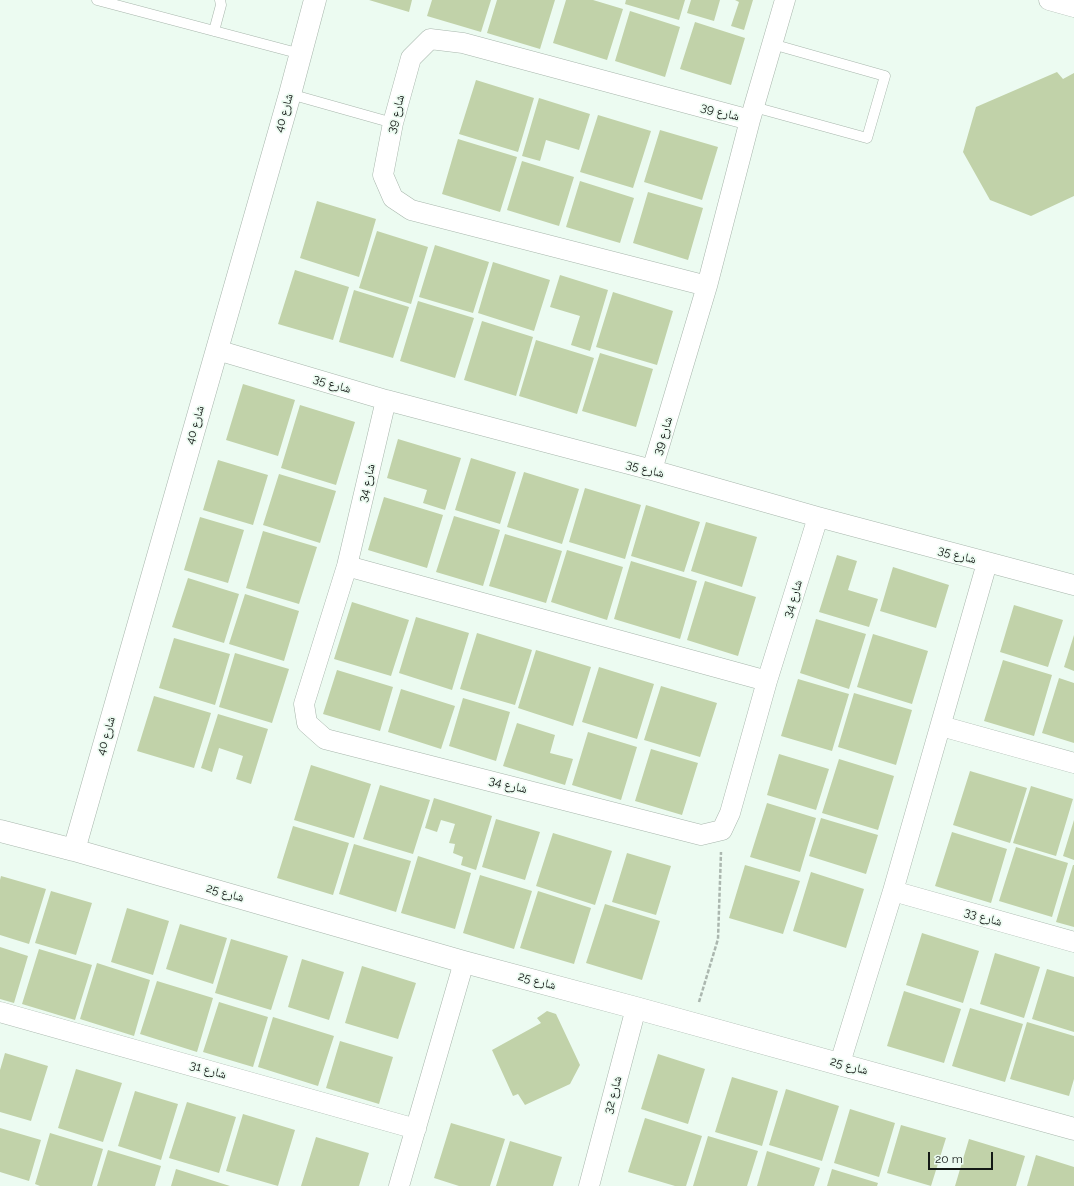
<!DOCTYPE html>
<meta charset="utf-8">
<style>
body{margin:0}
#map{position:relative;width:1074px;height:1186px;overflow:hidden;background:#ecfbf1;font-family:Raleway,sans-serif}
canvas{display:block}
.scale{position:absolute;left:928px;top:1152px;width:65px;height:18px;box-sizing:border-box;border:2px solid #141916;border-top:0;padding-left:5px;font-size:12px;line-height:14px;white-space:nowrap;color:#141916;-webkit-text-stroke:3px #ecfbf1;paint-order:stroke}
</style>
<div id="map">
<canvas width="1074" height="1186"></canvas>
<div class="scale">20 m</div>
</div>
<script>
const g = document.querySelector('canvas').getContext('2d');
g.lineJoin = 'round';
function paint(path, color) { g.fillStyle = color; g.fill(path, 'evenodd'); }
function trace(path, color, width, dash) { g.strokeStyle = color; g.lineWidth = width; g.lineCap = dash ? 'butt' : 'round'; g.setLineDash(dash || []); g.stroke(path); }
function label(font, color, halo, rows, align = 'center') {
  g.font = font + ' Raleway,"Noto Naskh Arabic",sans-serif'; g.lineWidth = 3.5; g.setLineDash([]); g.textBaseline = 'middle'; g.strokeStyle = halo; g.fillStyle = color; for (const [text, x, y, turn = 0] of rows) {
    g.save(); g.translate(x, y); g.rotate((+turn || 0) * Math.PI / 180); g.textAlign = isNaN(turn) ? turn : align; if (halo) g.strokeText(text, 0, 0); g.fillText(text, 0, 0); g.restore();
  }
}
paint(new Path2D(`
 M369 0H412L409 12Z
 M432 0H491L481 32 427 16Z
 M497 0H555L540 49 487 33Z
 M566 0H593L623 9 607 60 553 43Z
 M626 0H685L679 20 625 4Z
 M691 0H720L714 21 687 13Z
 M735 0H753L744 30 731 26 739 2Z
 M630 11 680 27 665 77 615 61Z
 M695 22 745 38 731 85 680 69Z
 M1057 72 1063 79 1074 73V196L1031 216 990 200 963 152 976 107Z
 M476 80 534 98 518 152 459 134Z
 M539 98 590 114 579 150 546 140 540 161 522 156Z
 M598 115 651 131 633 188 580 172Z
 M660 130 718 147 702 200 644 182Z
 M458 139 517 157 500 212 442 194Z
 M522 161 574 177 559 226 507 210Z
 M580 181 634 198 620 243 566 227Z
 M648 192 703 208 688 260 633 243Z
 M317 201 376 219 359 277 300 258Z
 M377 231 428 247 411 304 359 288Z
 M435 245 489 262 473 313 419 297Z
 M493 262 550 280 534 331 478 313Z
 M295 270 349 287 333 340 278 324Z
 M560 275 608 290 590 351 571 345 580 316 550 307Z
 M354 290 409 307 393 358 339 342Z
 M613 292 673 311 657 365 596 347Z
 M418 301 474 318 455 378 400 361Z
 M482 321 533 337 516 396 464 380Z
 M536 340 594 358 577 414 519 396Z
 M600 353 653 369 636 427 582 411Z
 M243 384 295 400 278 456 226 440Z
 M300 405 355 422 336 485 281 468Z
 M398 439 461 458 445 510 423 503 427 490 387 478Z
 M471 458 516 472 500 524 455 510Z
 M218 460 268 475 253 525 203 510Z
 M524 472 579 489 562 544 507 527Z
 M279 474 336 491 320 543 263 525Z
 M585 488 641 505 625 559 569 542Z
 M384 497 443 515 427 568 368 550Z
 M646 505 700 522 684 572 631 556Z
 M454 516 500 530 483 586 436 572Z
 M200 517 244 530 228 583 184 570Z
 M706 522 757 537 742 587 691 571Z
 M263 531 317 547 299 604 246 588Z
 M505 534 562 551 546 603 489 586Z
 M567 550 623 567 607 620 551 602Z
 M837 555 857 561 848 590 878 599 869 627 819 612Z
 M631 561 697 581 680 639 614 619Z
 M893 567 949 585 936 628 880 611Z
 M188 578 239 594 224 643 172 627Z
 M705 581 756 597 738 656 687 640Z
 M245 594 299 611 284 661 229 644Z
 M352 602 409 620 391 676 334 659Z
 M1014 605 1063 620 1048 667 1000 652Z
 M416 617 469 633 452 690 399 673Z
 M816 619 866 634 849 689 800 673Z
 M477 633 532 650 515 705 460 689Z
 M873 634 928 651 912 704 857 687Z
 M1074 635V671L1064 667Z
 M174 638 230 654 215 705 159 688Z
 M536 650 591 667 573 726 518 708Z
 M235 653 289 669 272 723 219 707Z
 M1003 660 1052 675 1034 736 984 721Z
 M599 667 654 684 637 739 582 722Z
 M337 670 393 687 380 731 323 714Z
 M1059 678 1074 683V743L1042 733Z
 M798 679 849 694 832 751 781 736Z
 M661 686 717 703 700 757 644 740Z
 M401 689 455 706 441 749 388 732Z
 M854 693 912 710 896 765 838 747Z
 M154 696 211 713 194 768 137 751Z
 M463 698 510 712 496 761 449 746Z
 M218 714 268 729 251 784 236 779 243 756 219 748 212 772 201 768Z
 M517 723 555 735 550 753 573 759 565 785 503 766Z
 M588 732 637 747 621 800 572 785Z
 M651 749 698 763 682 815 635 801Z
 M779 754 829 769 816 810 767 795Z
 M839 759 894 776 878 830 822 813Z
 M311 765 371 784 354 838 294 820Z
 M970 771 1027 788 1010 843 953 825Z
 M380 785 430 800 413 854 363 839Z
 M1031 786 1073 799 1056 856 1013 843Z
 M434 798 492 816 476 870 461 865 463 857 453 853 455 844 449 843 455 824 441 820 437 832 425 828Z
 M767 803 816 818 800 872 750 857Z
 M821 818 878 835 866 874 809 856Z
 M496 819 540 832 525 880 482 867Z
 M1074 820V860L1063 856Z
 M293 826 349 843 333 895 277 878Z
 M952 832 1007 849 991 903 935 886Z
 M553 833 612 851 595 905 536 886Z
 M354 844 411 861 396 912 339 894Z
 M1016 847 1068 863 1052 917 999 901Z
 M627 853 671 866 656 915 612 902Z
 M418 856 471 873 455 929 401 913Z
 M745 865 800 881 783 934 729 918Z
 M1073 865H1074V927L1056 922Z
 M811 872 864 889 846 948 793 931Z
 M480 875 532 891 514 949 463 933Z
 M1 876 46 889 29 944 0 935V880Z
 M51 891 92 903 76 955 35 943Z
 M538 891 591 908 574 964 520 948Z
 M605 904 660 921 642 980 586 963Z
 M127 908 169 921 153 975 111 962Z
 M180 924 227 938 213 984 166 969Z
 M922 933 979 951 963 1003 906 985Z
 M231 939 288 956 271 1010 215 993Z
 M0 947 28 956 14 1003 0 999Z
 M39 949 92 965 75 1020 22 1004Z
 M995 953 1040 967 1024 1018 980 1004Z
 M302 959 344 972 329 1020 288 1007Z
 M97 963 150 980 134 1036 80 1019Z
 M362 966 416 983 398 1039 345 1023Z
 M1047 969 1074 977V1032L1032 1019Z
 M157 981 213 998 197 1052 140 1034Z
 M904 991 961 1009 944 1063 887 1046Z
 M219 1002 268 1017 253 1067 203 1052Z
 M970 1008 1023 1024 1005 1082 952 1066Z
 M547 1011 556 1014 580 1065 570 1084 525 1105 518 1094 513 1096 492 1050 541 1023 537 1018Z
 M273 1017 334 1036 318 1086 258 1067Z
 M1027 1022 1074 1036V1079L1069 1096 1010 1079Z
 M340 1041 393 1057 379 1104 326 1088Z
 M5 1053 48 1066 31 1121 0 1112V1070Z
 M658 1054 705 1069 688 1124 641 1109Z
 M76 1069 122 1083 103 1142 58 1128Z
 M732 1077 778 1091 762 1146 715 1132Z
 M786 1089 839 1106 822 1161 769 1145Z
 M135 1091 178 1104 161 1160 118 1146Z
 M187 1102 236 1117 219 1173 169 1158Z
 M850 1109 895 1123 879 1177 834 1163Z
 M243 1114 295 1130 278 1186 226 1171Z
 M645 1118 702 1136 686 1186H675L628 1172Z
 M451 1123 505 1139 490 1186H459L434 1178Z
 M901 1125 946 1138 931 1186 887 1173Z
 M0 1128 41 1140 29 1181 0 1172Z
 M50 1133 103 1149 92 1186H40L35 1184Z
 M708 1136 758 1151 747 1186H693Z
 M316 1137 369 1153 359 1186H301Z
 M969 1139 1025 1156 1016 1186H955Z
 M510 1141 562 1157 553 1186H496Z
 M108 1150 161 1166 155 1186H97Z
 M767 1151 820 1168 814 1186H757Z
 M1036 1155 1074 1167V1186H1027Z
 M176 1169 230 1186H171Z
 M832 1169 878 1183 877 1186H827Z`), '#c1d2a9');
const service = new Path2D(`
 M97 0 301 54
 M214 31 221 5 220 0
 M290 94 393 123
 M754 107 867 138 885 76 772 44`);
const minor = new Path2D(`
 M1049 0 1074 7
 M707 286 411 210 393 198 383 175 393 123 411 58 430 39 463 43 750 120
 M217 350 386 400 652 470 818 517 1074 585
 M386 400 347 566 304 704 307 723 325 739 701 835 722 830 730 813 767 681 818 517
 M652 470 707 286 750 120 785 0
 M347 566 767 681
 M941 726 1074 763
 M893 891 1074 942
 M0 1012 416 1129
 M840 1063 893 891 987 563
 M399 1186 464 962
 M589 1186 636 1008`);
const tertiary = new Path2D(`
 M0 831 74 850 464 962 636 1008 1074 1129
 M74 850 290 94 315 0`);
trace(service, '#a8b6ac', 11);
trace(minor, '#a8b6ac', 21);
trace(tertiary, '#a8b6ac', 23);
trace(new Path2D(`
 M699 1002 718 939 721 852`), '#abb7af', 2.5, [4, 2]);
trace(service, '#fff', 10);
trace(minor, '#fff', 20);
trace(tertiary, '#fff', 22);
label('12px', '#141916', '#ecfbf1', [
 ["شارع 39",720,112,15],
 ["شارع 40",284,113,-74],
 ["شارع 39",396,114,-76],
 ["شارع 35",332,384,17],
 ["شارع 40",195,425,-74],
 ["شارع 39",663,436,-73],
 ["شارع 35",645,469,15],
 ["شارع 34",367,483,-77],
 ["شارع 35",957,555,15],
 ["شارع 34",793,599,-73],
 ["شارع 40",106,736,-74],
 ["شارع 34",508,785,14],
 ["شارع 25",225,893,16],
 ["شارع 33",983,917,16],
 ["شارع 25",537,981,15],
 ["شارع 25",849,1066,15],
 ["شارع 31",208,1070,16],
 ["شارع 32",613,1095,-75]
]);
</script>
